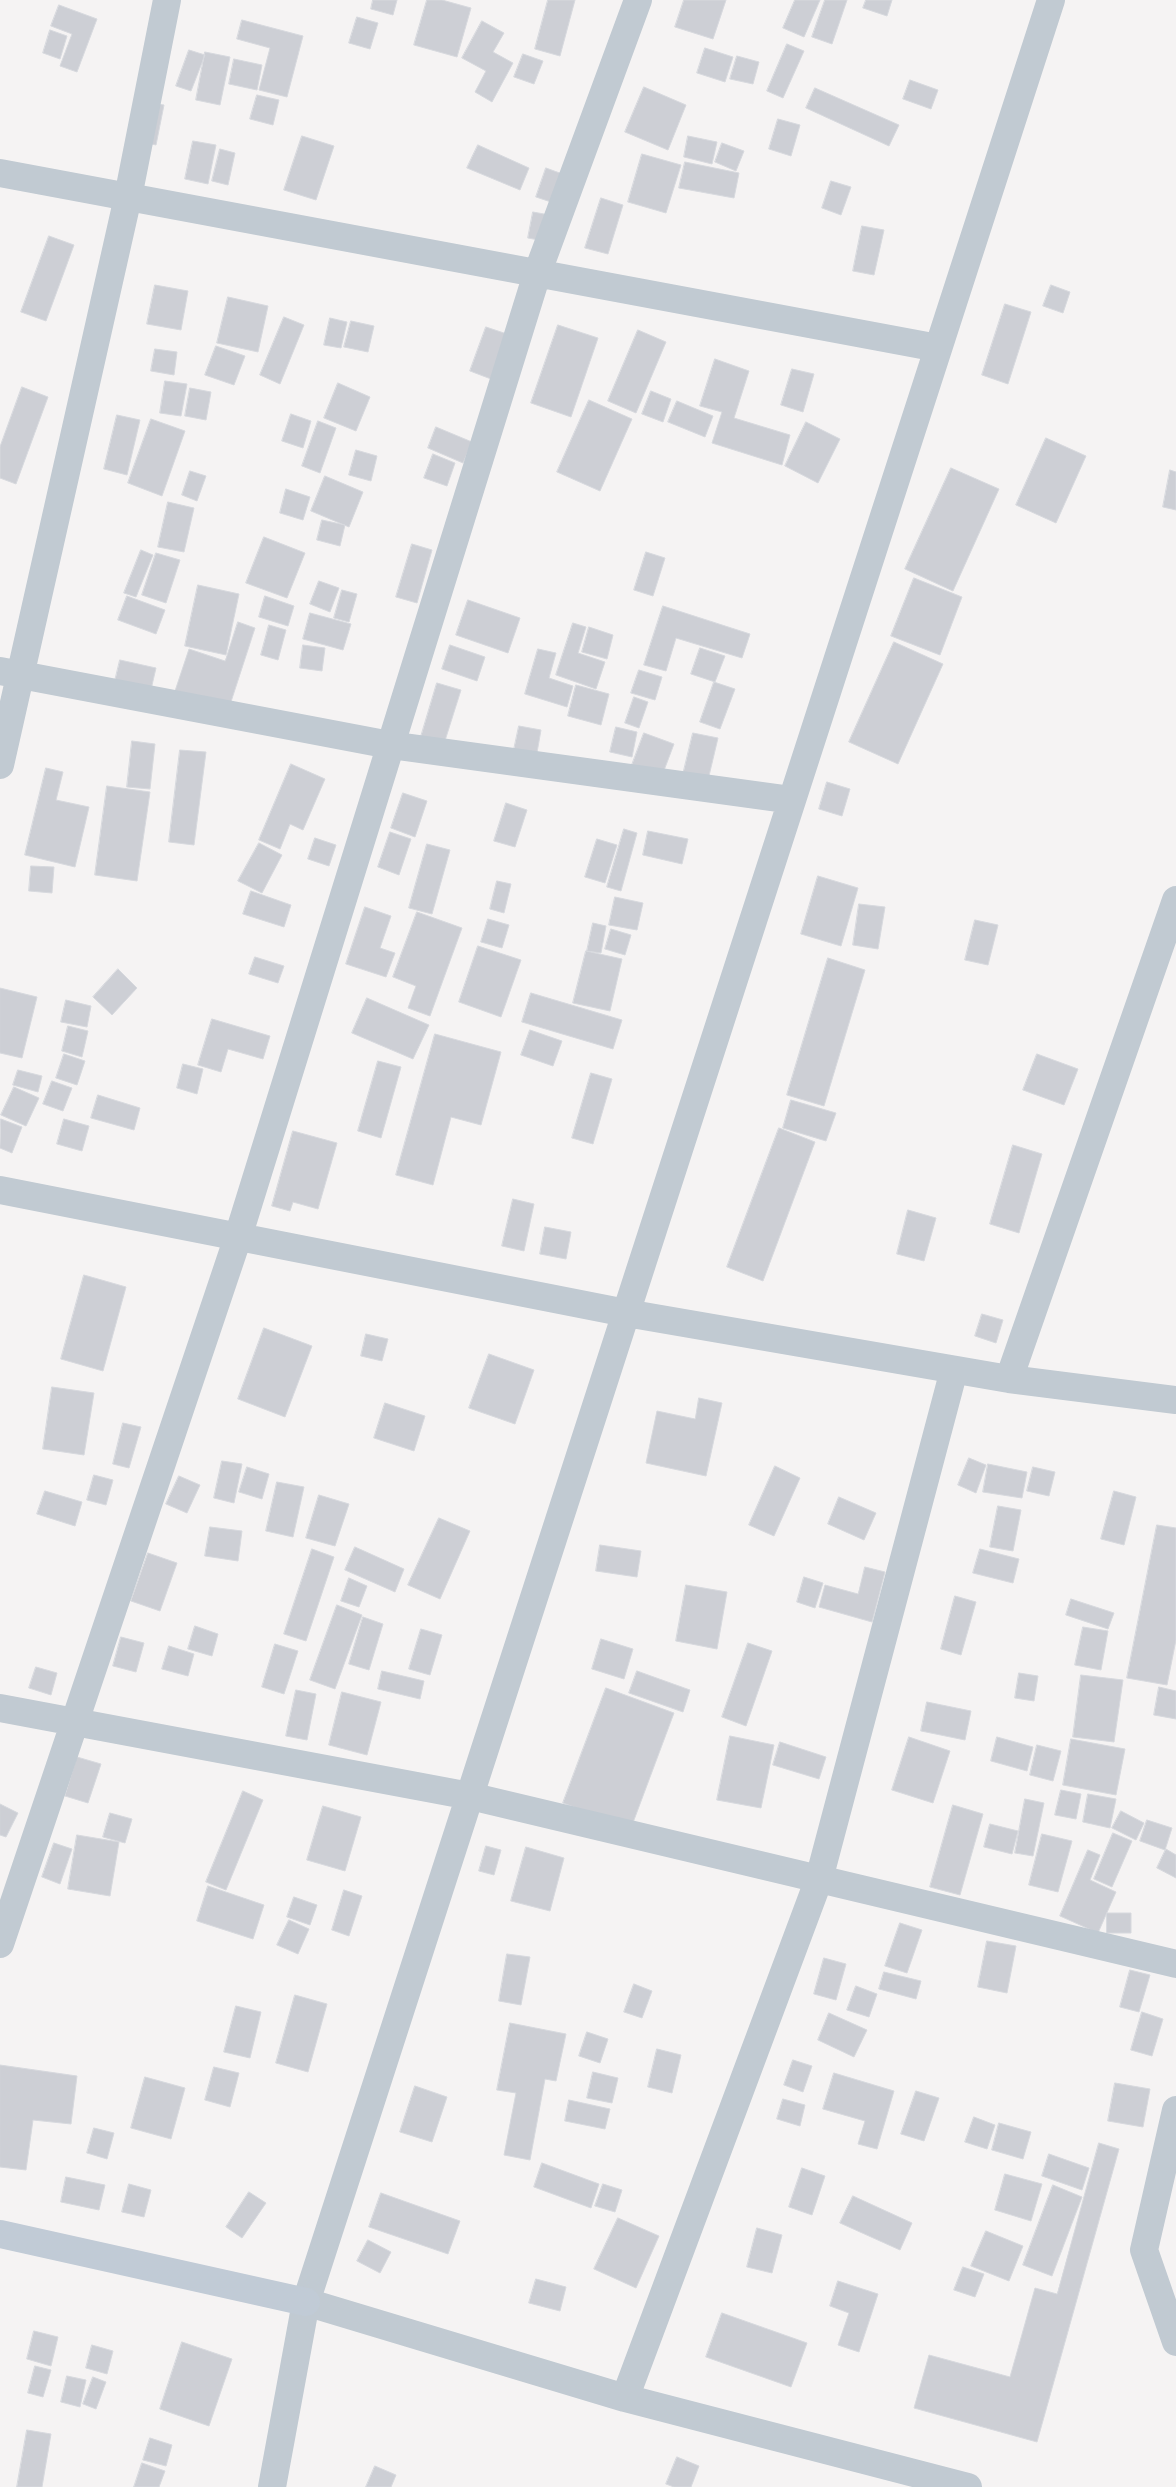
<!DOCTYPE html>
<style>
body{margin:0}
canvas{display:block;background:#f5f3f3}
</style>
<canvas width="1176" height="2487"></canvas>
<script>
const g = document.querySelector('canvas').getContext('2d');
g.lineJoin = 'round';
function paint(path, color) { g.fillStyle = color; g.fill(path, 'evenodd'); }
function trace(path, color, width, dash) { g.strokeStyle = color; g.lineWidth = width; g.lineCap = dash ? 'butt' : 'round'; g.setLineDash(dash || []); g.stroke(path); }
const building = new Path2D(`
 M373 0H397L393 15 371 9Z
 M427 0H442L471 8 457 57 414 45Z
 M548 0H575L560 56 535 49Z
 M684 0H726L713 39 675 27Z
 M795 0H820L804 37 783 28Z
 M825 0H847L832 44 812 37Z
 M866 0H892L887 16 863 8Z
 M59 5 97 19 77 72 60 66 72 34 51 26Z
 M357 17 378 23 370 49 349 43Z
 M242 20 303 36 287 97 259 90 270 48 237 39Z
 M482 21 504 33 493 52 513 63 492 102 475 92 486 71 462 58Z
 M50 30 67 36 60 59 43 53Z
 M787 44 804 51 783 98 767 91Z
 M705 48 733 57 725 82 697 73Z
 M189 50 205 55 191 91 176 86Z
 M205 52 230 57 220 105 196 100Z
 M523 54 543 61 534 84 514 77Z
 M737 56 759 62 753 84 730 79Z
 M234 59 262 65 257 90 229 84Z
 M910 80 938 90 931 109 903 99Z
 M644 87 686 105 668 150 625 132Z
 M815 88 899 125 889 146 806 108Z
 M257 95 279 100 273 125 250 119Z
 M151 103 164 105 156 145 143 142Z
 M778 119 800 125 791 156 769 149Z
 M302 136 334 146 316 200 284 190Z
 M688 136 717 142 712 164 684 157Z
 M193 141 216 145 208 184 185 179Z
 M722 143 744 151 736 171 715 162Z
 M478 145 529 168 520 190 467 168Z
 M220 149 235 153 228 185 212 181Z
 M642 154 681 165 666 213 628 202Z
 M685 162 739 173 734 198 679 188Z
 M546 168 568 176 557 204 536 197Z
 M831 181 851 187 841 215 822 208Z
 M601 198 623 205 608 254 585 248Z
 M533 212 555 216 549 242 528 238Z
 M862 226 884 230 874 275 853 271Z
 M49 236 74 245 46 321 21 312Z
 M155 285 188 291 181 330 147 324Z
 M1051 285 1070 292 1063 313 1043 306Z
 M228 297 268 306 258 352 217 343Z
 M1005 304 1031 312 1008 384 982 375Z
 M284 317 304 325 280 384 260 375Z
 M330 318 347 322 341 348 324 345Z
 M351 321 374 326 368 352 344 347Z
 M558 325 598 338 571 417 531 403Z
 M486 327 507 334 491 379 470 371Z
 M638 330 666 342 636 413 608 401Z
 M216 346 245 356 234 385 205 375Z
 M155 349 177 352 174 375 151 371Z
 M715 359 749 371 734 418 790 435 782 465 712 443 722 412 700 406Z
 M792 369 814 374 803 412 781 405Z
 M165 381 187 384 181 416 160 413Z
 M338 383 370 397 356 431 324 418Z
 M22 387 48 397 16 484 0 478V447Z
 M190 388 211 392 206 420 185 416Z
 M651 391 671 399 663 422 642 414Z
 M589 400 632 419 600 491 557 472Z
 M677 401 713 416 705 437 668 422Z
 M291 414 311 421 303 448 282 441Z
 M117 415 140 420 127 475 104 469Z
 M151 419 185 431 162 496 128 483Z
 M318 421 336 428 320 473 302 466Z
 M806 422 840 439 818 483 785 466Z
 M436 427 472 442 463 463 428 448Z
 M1046 438 1086 456 1056 523 1016 505Z
 M356 450 377 456 371 481 349 475Z
 M433 454 455 463 447 486 424 478Z
 M951 468 999 489 953 591 905 569Z
 M1170 470 1176 472V510L1163 507Z
 M190 471 206 476 197 501 182 495Z
 M325 476 363 492 349 527 311 511Z
 M286 489 310 497 303 520 280 513Z
 M168 502 194 508 184 552 158 547Z
 M322 520 345 525 340 546 317 540Z
 M264 537 305 553 287 598 246 583Z
 M412 544 432 550 417 603 396 597Z
 M141 550 153 555 136 597 124 593Z
 M646 552 665 558 653 596 634 590Z
 M156 553 180 560 166 603 142 595Z
 M914 578 962 597 940 655 891 636Z
 M319 581 339 588 330 612 310 604Z
 M198 585 239 594 226 655 185 646Z
 M342 590 357 594 349 622 334 618Z
 M127 596 165 610 156 634 118 620Z
 M265 596 294 606 288 626 259 617Z
 M468 600 520 618 508 653 456 635Z
 M663 606 750 634 742 658 676 638 666 671 644 665Z
 M310 613 351 624 343 650 303 639Z
 M238 622 255 628 228 711 174 694 189 649 225 661Z
 M573 623 586 627 578 653 605 662 596 689 556 675Z
 M269 625 286 630 278 660 261 655Z
 M589 627 613 635 607 659 582 652Z
 M894 642 943 664 898 764 849 742Z
 M303 645 325 648 322 671 300 668Z
 M450 645 485 657 477 681 442 669Z
 M700 648 725 656 715 682 691 674Z
 M538 649 556 653 549 678 573 686 567 707 525 694Z
 M120 660 156 668 150 694 114 685Z
 M639 670 662 677 655 700 631 693Z
 M714 682 735 689 720 729 700 722Z
 M437 683 461 690 443 747 420 740Z
 M576 685 609 694 601 725 568 716Z
 M634 697 648 702 639 728 625 723Z
 M519 726 541 730 535 764 512 759Z
 M616 727 637 732 632 757 610 752Z
 M644 733 674 744 657 789 627 778Z
 M693 733 718 738 704 797 679 791Z
 M132 741 155 744 150 789 127 787Z
 M180 750 206 752 194 845 169 842Z
 M291 764 325 779 303 830 290 824 280 849 259 840Z
 M46 768 63 772 56 800 89 807 75 867 25 855Z
 M827 782 850 789 842 816 819 809Z
 M107 786 150 792 137 881 95 875Z
 M403 793 427 801 415 837 391 828Z
 M506 803 527 810 515 847 494 841Z
 M624 829 637 833 621 891 607 887Z
 M648 831 688 839 682 864 643 855Z
 M390 832 411 839 399 875 378 867Z
 M315 838 336 845 329 866 308 859Z
 M597 839 617 845 605 883 585 877Z
 M259 843 282 855 262 893 238 881Z
 M427 844 450 850 432 914 409 908Z
 M31 866 54 867 52 893 29 891Z
 M818 876 858 888 841 946 801 934Z
 M497 881 511 884 504 913 490 909Z
 M251 891 291 905 284 927 243 914Z
 M615 897 643 903 637 930 609 925Z
 M859 904 885 907 878 949 853 945Z
 M365 907 391 916 380 948 395 953 386 977 346 964Z
 M417 912 462 928 430 1016 408 1008 416 986 393 977Z
 M488 919 509 925 502 948 481 942Z
 M975 920 998 925 988 965 965 960Z
 M593 923 606 926 601 953 587 951Z
 M611 929 631 935 625 955 605 949Z
 M478 946 521 960 501 1017 459 1002Z
 M586 951 622 959 610 1011 573 1003Z
 M255 957 284 966 278 983 249 974Z
 M828 958 865 970 824 1106 787 1095Z
 M118 969 137 988 112 1015 93 997Z
 M0 988 37 997 22 1058 0 1053Z
 M531 993 622 1020 613 1049 522 1022Z
 M367 998 429 1025 413 1059 352 1033Z
 M66 1000 91 1006 87 1027 61 1022Z
 M212 1019 270 1036 263 1059 228 1049 221 1072 198 1065Z
 M68 1026 88 1031 82 1057 62 1051Z
 M530 1030 562 1041 553 1066 521 1055Z
 M435 1034 501 1052 481 1125 451 1117 433 1185 396 1175Z
 M64 1054 85 1061 77 1085 56 1078Z
 M1037 1054 1078 1069 1064 1105 1023 1090Z
 M378 1061 401 1067 381 1138 358 1131Z
 M183 1064 203 1069 197 1094 177 1088Z
 M18 1070 42 1076 38 1092 13 1085Z
 M591 1073 612 1079 593 1144 572 1138Z
 M52 1081 72 1088 63 1111 43 1104Z
 M14 1087 39 1098 26 1126 1 1115Z
 M98 1095 140 1108 134 1130 91 1118Z
 M791 1100 836 1113 826 1141 783 1128Z
 M1 1119 22 1127 12 1153 0 1148Z
 M64 1119 89 1126 82 1151 57 1144Z
 M779 1128 815 1142 763 1281 727 1267Z
 M293 1131 337 1143 318 1209 293 1202 290 1211 272 1206Z
 M1013 1145 1042 1154 1019 1233 990 1224Z
 M513 1199 534 1204 524 1251 502 1246Z
 M908 1210 936 1218 924 1261 897 1254Z
 M545 1227 571 1232 566 1259 540 1254Z
 M84 1275 126 1287 103 1371 61 1359Z
 M982 1314 1003 1320 996 1343 975 1336Z
 M264 1328 312 1346 285 1417 238 1399Z
 M366 1334 388 1339 382 1361 361 1356Z
 M489 1354 534 1370 515 1424 469 1408Z
 M52 1387 94 1393 84 1455 43 1449Z
 M699 1398 722 1403 706 1476 646 1463 657 1411 695 1419Z
 M385 1403 425 1416 414 1451 374 1438Z
 M123 1423 141 1427 129 1468 113 1464Z
 M969 1458 986 1465 976 1493 958 1485Z
 M222 1461 242 1464 234 1503 214 1498Z
 M988 1464 1027 1472 1022 1498 983 1492Z
 M775 1466 800 1478 774 1536 749 1525Z
 M247 1467 269 1474 262 1499 239 1492Z
 M1033 1467 1055 1472 1049 1496 1027 1491Z
 M94 1475 113 1480 106 1505 87 1500Z
 M179 1476 200 1485 187 1513 166 1504Z
 M277 1482 304 1487 293 1537 266 1531Z
 M45 1491 82 1502 75 1526 37 1514Z
 M1114 1491 1136 1497 1124 1545 1101 1539Z
 M319 1495 349 1504 335 1546 306 1538Z
 M839 1497 876 1513 864 1540 828 1524Z
 M998 1506 1021 1510 1013 1551 990 1547Z
 M439 1518 470 1531 440 1599 408 1585Z
 M1157 1525 1176 1528V1640L1167 1685 1127 1678Z
 M210 1527 242 1531 238 1561 205 1556Z
 M600 1545 641 1551 637 1577 596 1571Z
 M355 1547 404 1569 395 1592 345 1570Z
 M312 1549 334 1557 306 1641 284 1634Z
 M980 1549 1019 1559 1013 1583 973 1573Z
 M148 1553 177 1563 160 1611 131 1601Z
 M865 1567 885 1572 872 1622 819 1607 825 1585 858 1594Z
 M804 1577 823 1583 815 1608 797 1602Z
 M349 1578 367 1586 359 1607 341 1601Z
 M686 1585 727 1592 717 1649 676 1641Z
 M955 1596 976 1602 961 1655 941 1649Z
 M1071 1599 1114 1613 1108 1629 1066 1615Z
 M337 1605 362 1615 335 1689 310 1680Z
 M363 1617 383 1624 369 1670 349 1664Z
 M195 1626 218 1634 212 1656 188 1649Z
 M1083 1627 1108 1631 1101 1670 1075 1665Z
 M421 1629 442 1635 430 1675 409 1669Z
 M121 1637 144 1643 136 1672 113 1666Z
 M601 1639 633 1649 624 1679 592 1669Z
 M748 1643 772 1651 746 1726 722 1717Z
 M275 1644 298 1651 284 1694 262 1687Z
 M169 1646 194 1654 188 1676 162 1669Z
 M36 1667 57 1673 51 1695 29 1688Z
 M382 1671 424 1681 420 1699 378 1689Z
 M637 1671 690 1690 683 1712 629 1693Z
 M1019 1673 1038 1676 1034 1701 1015 1698Z
 M1081 1675 1123 1680 1114 1742 1073 1737Z
 M1159 1687 1176 1691V1719L1154 1715Z
 M606 1688 674 1713 631 1828 563 1803Z
 M296 1690 316 1694 307 1740 286 1736Z
 M342 1692 381 1702 367 1755 329 1745Z
 M927 1702 971 1711 965 1740 921 1731Z
 M730 1736 774 1745 761 1808 717 1800Z
 M909 1737 950 1751 933 1803 892 1790Z
 M997 1737 1033 1747 1027 1771 991 1761Z
 M1071 1739 1125 1749 1116 1795 1063 1785Z
 M780 1742 826 1757 819 1779 773 1765Z
 M1037 1745 1061 1751 1053 1781 1030 1775Z
 M77 1757 101 1764 88 1803 65 1796Z
 M1061 1790 1081 1794 1076 1819 1055 1815Z
 M243 1791 263 1800 226 1890 206 1882Z
 M1088 1794 1116 1799 1110 1828 1083 1822Z
 M1025 1799 1044 1803 1033 1856 1015 1853Z
 M0 1804 18 1813 6 1837 0 1835Z
 M953 1805 983 1814 960 1895 930 1887Z
 M323 1806 361 1817 345 1871 307 1860Z
 M1121 1811 1144 1823 1136 1840 1112 1828Z
 M110 1813 132 1819 125 1843 103 1837Z
 M1147 1820 1172 1828 1165 1850 1140 1841Z
 M990 1824 1018 1831 1012 1854 984 1847Z
 M1113 1833 1132 1841 1112 1887 1094 1879Z
 M1042 1834 1072 1841 1058 1892 1029 1885Z
 M77 1835 119 1842 110 1896 68 1889Z
 M54 1843 72 1849 60 1884 42 1877Z
 M486 1846 501 1850 494 1875 479 1871Z
 M526 1847 564 1858 550 1911 511 1901Z
 M1166 1849 1176 1855V1878L1157 1868Z
 M1088 1850 1100 1855 1090 1880 1116 1892 1098 1933 1060 1916Z
 M208 1886 264 1905 253 1939 197 1921Z
 M344 1890 362 1896 349 1936 332 1930Z
 M294 1897 317 1905 310 1925 287 1917Z
 M1107 1913H1131V1933H1107Z
 M289 1920 309 1929 298 1954 277 1945Z
 M900 1923 922 1930 907 1973 885 1966Z
 M987 1941 1016 1946 1007 1993 978 1987Z
 M507 1954 530 1957 521 2005 499 2001Z
 M824 1958 846 1964 836 2000 814 1994Z
 M1130 1970 1150 1975 1139 2012 1120 2007Z
 M884 1972 921 1981 916 1999 879 1989Z
 M634 1984 652 1991 642 2018 624 2012Z
 M856 1986 877 1994 869 2017 847 2010Z
 M295 1995 327 2004 308 2072 276 2063Z
 M236 2006 261 2012 250 2058 224 2052Z
 M1142 2012 1163 2019 1152 2056 1131 2050Z
 M829 2013 867 2030 854 2057 818 2040Z
 M510 2023 566 2034 556 2081 545 2079 530 2160 504 2155 516 2093 497 2090Z
 M587 2032 608 2039 600 2063 579 2056Z
 M657 2049 681 2055 672 2093 648 2087Z
 M793 2060 812 2066 803 2092 784 2085Z
 M0 2065 77 2076 71 2124 33 2120 26 2170 0 2167Z
 M214 2067 239 2073 230 2107 205 2100Z
 M593 2072 618 2078 612 2103 587 2098Z
 M834 2073 894 2091 877 2149 858 2144 865 2121 823 2109Z
 M145 2077 185 2088 171 2139 131 2128Z
 M1115 2083 1150 2089 1143 2127 1108 2121Z
 M415 2086 447 2097 432 2142 400 2132Z
 M916 2091 939 2098 924 2141 901 2134Z
 M783 2099 805 2105 800 2126 777 2119Z
 M569 2100 610 2109 605 2129 565 2121Z
 M974 2117 995 2125 987 2149 965 2142Z
 M999 2123 1031 2132 1023 2159 992 2150Z
 M94 2128 114 2133 107 2159 87 2153Z
 M1099 2143 1119 2149 1037 2442 914 2408 929 2355 1010 2377 1035 2288 1057 2294Z
 M1049 2154 1089 2168 1082 2190 1042 2176Z
 M542 2163 599 2184 591 2208 534 2187Z
 M802 2168 825 2176 812 2215 789 2207Z
 M1005 2174 1042 2184 1031 2221 995 2210Z
 M66 2177 105 2185 99 2210 61 2202Z
 M129 2184 151 2190 144 2217 122 2212Z
 M603 2184 622 2190 615 2212 595 2206Z
 M1053 2185 1082 2197 1052 2276 1023 2265Z
 M249 2192 266 2203 242 2238 226 2227Z
 M381 2193 460 2221 448 2254 369 2227Z
 M853 2196 912 2223 900 2250 840 2223Z
 M618 2218 659 2236 636 2288 594 2269Z
 M757 2228 782 2235 772 2273 747 2267Z
 M986 2231 1023 2246 1009 2281 971 2266Z
 M368 2240 391 2252 380 2273 357 2261Z
 M963 2267 984 2274 975 2297 954 2290Z
 M536 2279 566 2287 560 2311 529 2303Z
 M838 2281 878 2294 859 2352 838 2345 849 2313 830 2306Z
 M722 2313 807 2343 791 2387 706 2357Z
 M34 2331 58 2337 51 2366 27 2359Z
 M182 2342 232 2359 209 2426 160 2409Z
 M92 2345 113 2351 107 2374 86 2368Z
 M35 2366 51 2370 43 2397 28 2393Z
 M67 2376 86 2380 80 2407 61 2402Z
 M93 2377 106 2382 96 2409 83 2404Z
 M27 2430 51 2434 42 2487H17Z
 M150 2438 172 2445 166 2466 143 2460Z
 M677 2457 699 2466 691 2487H674L666 2484Z
 M142 2463 165 2471 159 2487H134Z
 M375 2466 396 2475 391 2487H366Z`);
paint(building, '#cdcfd5');
trace(building, '#d7d9de', 1);
trace(new Path2D(`
 M0 173 938 348
 M0 671 390 745 792 800
 M0 765 128 197 167 0
 M0 1190 626 1313 1009 1379 1176 1400
 M1009 1379 1176 900
 M0 1708 470 1796 1176 1964
 M0 1944 238 1237 537 274 638 0
 M1176 2110 1144 2250 1176 2342
 M306 2302 625 2398 968 2487
 M625 2398 819 1879 954 1370
 M272 2487 306 2302 1051 0`), '#c1cad2', 28);
trace(new Path2D(`
 M0 2234 306 2302`), '#c1cbd6', 28);
</script>
